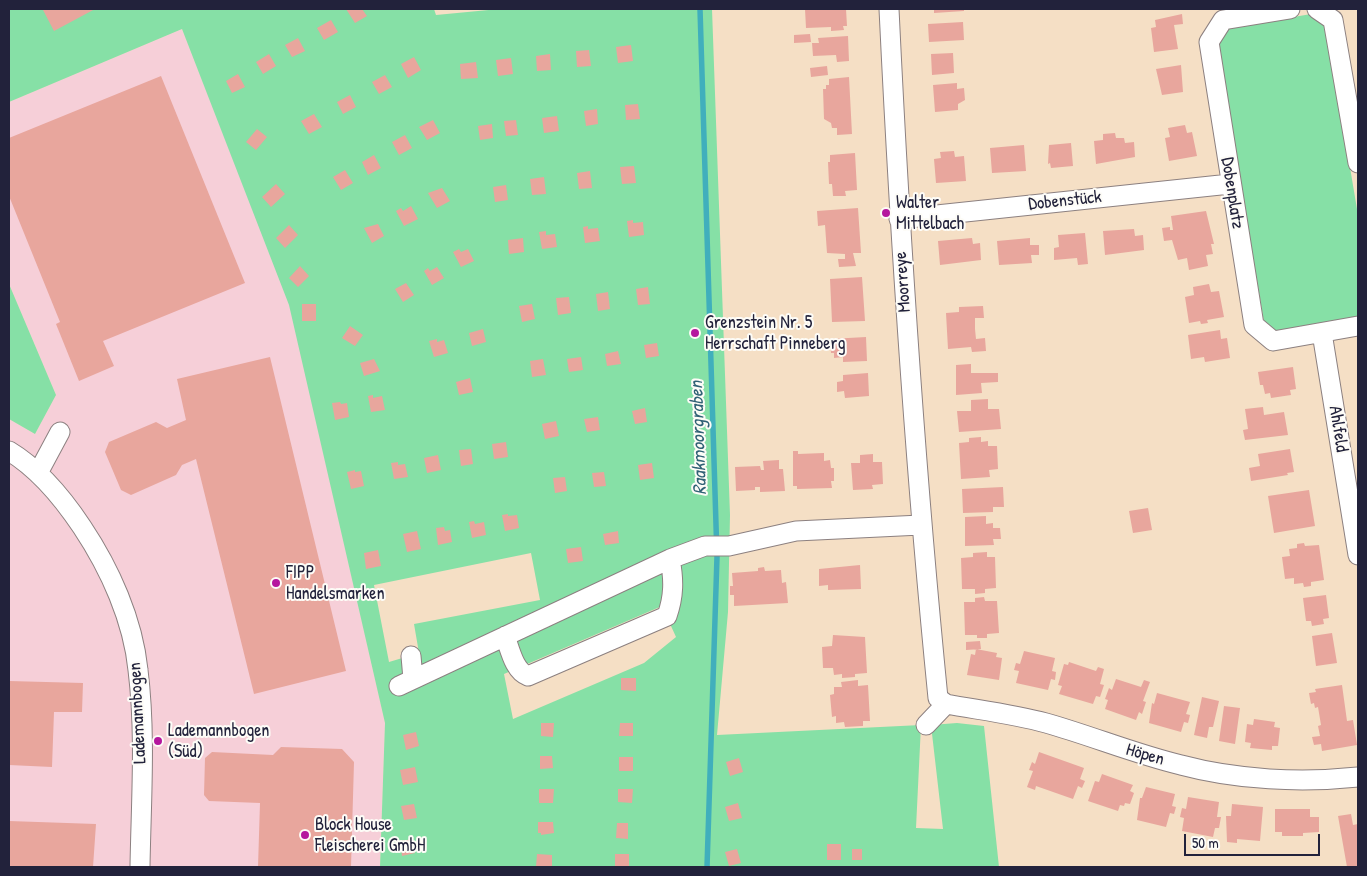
<!DOCTYPE html>
<meta charset="utf-8">
<style>
body{margin:0}
#map{position:relative;width:1367px;height:876px;overflow:hidden;background:#f5dfc5;font-family:"Patrick Hand",sans-serif}
canvas{display:block}
.frame{position:absolute;inset:0;border:10px solid #22223b;pointer-events:none}
.scale{position:absolute;left:1184px;top:834px;width:136px;height:22px;box-sizing:border-box;border:2px solid #22223b;border-top:0;padding-left:6px;font-size:15px;line-height:18px;white-space:nowrap;color:#22223b;-webkit-text-stroke:4px #fdfcf7;paint-order:stroke}
</style>
<div id="map">
<canvas width="1367" height="876"></canvas>
<div class="frame"></div>
<div class="scale">50 m</div>
</div>
<script>
const g = document.querySelector('canvas').getContext('2d');
g.lineJoin = 'round';
function paint(path, color) { g.fillStyle = color; g.fill(path, 'evenodd'); }
function trace(path, color, width, dash) { g.strokeStyle = color; g.lineWidth = width; g.lineCap = dash ? 'butt' : 'round'; g.setLineDash(dash || []); g.stroke(path); }
function label(font, color, halo, rows, align = 'center') {
  g.font = font + ' "Patrick Hand",sans-serif'; g.lineWidth = 4; g.setLineDash([]); g.textBaseline = 'middle'; g.strokeStyle = halo; g.fillStyle = color; for (const [text, x, y, turn = 0] of rows) {
    g.save(); g.translate(x, y); g.rotate((+turn || 0) * Math.PI / 180); g.textAlign = isNaN(turn) ? turn : align; if (halo) g.strokeText(text, 0, 0); g.fillText(text, 0, 0); g.restore();
  }
}
paint(new Path2D(`
 M182 29 289 301 385 723 380 867H9V419L35 434 56 395 9 284V102Z`), '#f6cfd8');
paint(new Path2D(`
 M9 9H434L436 15 499 9H712L730 515 728 612 717 735 921 725 916 828 943 829 931 725 957 723 984 726 999 867H380L385 723 289 305 182 29 9 102ZM531 553 540 600 414 624 419 653 389 662 374 585ZM662 606 676 637 644 663 513 719 504 674Z
 M1317 13 1325 19 1358 215V319L1273 333 1265 328 1216 38 1223 29Z
 M9 284 56 395 35 434 9 419Z`), '#86e0a6');
trace(new Path2D(`
 M700 9 717 557 707 867`), '#40afbc', 5.5);
paint(new Path2D(`
 M44 9H95L54 31 43 10Z
 M346 9H362L367 16 355 23Z
 M805 9H846L847 26H843L844 30 831 31V27L806 28Z
 M934 9H964V11L934 13Z
 M1182 14 1183 24 1174 25 1178 49 1154 52 1151 28 1156 27 1155 20Z
 M331 20 338 32 324 40 317 28Z
 M963 22 964 40 929 42 928 24Z
 M810 34 811 42 794 43V35Z
 M848 36 849 61 837 62 836 55 813 56 812 43H819L818 38Z
 M298 38 305 51 292 57 285 45Z
 M631 45 633 61 618 63 616 47Z
 M589 50 591 66 577 67 576 51Z
 M953 53 954 73 932 75 931 54Z
 M269 54 276 66 263 74 256 62Z
 M550 54 551 70 537 71 536 56Z
 M414 57 421 70 408 78 401 64Z
 M511 58 513 74 498 76 496 60Z
 M476 62 478 78 461 79 460 64Z
 M1181 65 1183 92 1162 95 1156 69Z
 M827 66 828 75 811 77 810 68Z
 M238 74 245 87 232 93 226 81Z
 M385 75 392 87 379 94 372 82Z
 M161 76 245 283 103 341 114 366 79 381 56 324 60 322 9 196V138Z
 M849 77 852 134 837 135V128H832L831 123 824 119 823 89H826V85H829V79Z
 M957 83V89L964 88 965 100 958 104V110L935 112 933 85Z
 M350 95 356 107 343 114 337 102Z
 M638 104 640 119 626 120 625 105Z
 M597 109 598 124 586 126 584 111Z
 M314 114 322 127 309 134 301 121Z
 M557 116 559 131 544 133 542 118Z
 M433 120 440 133 427 140 419 127Z
 M516 120 518 135 506 136 504 121Z
 M492 124 493 138 480 140 478 126Z
 M1185 125 1187 133 1192 132 1197 156 1169 161 1165 138 1170 137 1168 128Z
 M257 129 267 137 256 150 246 142Z
 M1115 133 1116 138H1124L1125 143 1134 142 1135 157 1096 164 1094 141 1103 140V134Z
 M405 135 412 148 399 155 392 142Z
 M1071 143 1073 166 1051 168 1050 163 1048 164 1049 145Z
 M1024 145 1026 171 992 173 990 148Z
 M954 151 955 157 964 156 966 181 936 183 934 159 941 158 940 152Z
 M855 153 857 190 845 191 846 196H833L832 184H829L828 162H830V155Z
 M374 155 381 168 368 175 362 162Z
 M634 166 636 183 622 184 620 167Z
 M345 170 353 183 341 190 333 177Z
 M590 171 592 188 579 189 577 173Z
 M544 177 546 194 532 195 530 179Z
 M276 184 285 194 271 207 262 197Z
 M506 185 508 200 495 202 493 187Z
 M442 188 450 201 437 208 428 193Z
 M411 206 418 219 404 226 396 211 401 208 403 211Z
 M858 208 861 253H853L856 266 839 267 838 259H845V254L827 253 825 225 818 226 817 211Z
 M1206 211 1214 244H1211L1213 254 1206 255 1208 266 1189 270 1187 258 1178 260 1172 240 1164 241 1162 228 1170 227V230H1173L1171 216Z
 M633 220V223L643 222 644 235 629 237 627 221Z
 M378 224 384 236 372 243 364 228Z
 M289 225 298 235 285 248 276 238Z
 M588 226V229L598 228 600 241 585 243 583 227Z
 M1134 229 1135 236 1143 235 1144 250 1105 255 1103 231Z
 M546 231V235L555 234 557 247 542 249 539 232Z
 M1085 233 1088 264 1078 265 1077 258 1054 260V248L1059 247 1058 235Z
 M523 238 524 252 509 254 508 240Z
 M972 238 973 244 980 243 981 260 940 265 938 241Z
 M1030 238V245H1039V255H1031L1032 263 999 265 997 241Z
 M459 249 461 252 468 249 474 261 461 267 453 252Z
 M300 266 309 276 298 287 289 278Z
 M437 267 444 278 432 285 424 271 428 268 430 271Z
 M862 277 865 321 832 322 830 279Z
 M406 283 414 295 403 302 395 289Z
 M1209 284 1211 292 1219 291 1224 317 1207 320 1208 323 1201 324 1200 321 1189 323 1185 297 1194 295 1193 287Z
 M648 287 650 304 638 305 636 289Z
 M608 292 610 309 598 311 596 294Z
 M569 297 571 313 558 315 556 298Z
 M302 304H316V321H302Z
 M532 304 535 319 522 322 519 306Z
 M983 306 984 318H975V329L976 339 985 338 986 351 972 352 971 347 948 349 946 313 959 312V307Z
 M350 326 363 335 355 346 342 338Z
 M483 329 486 342 472 346 469 333Z
 M1220 330 1221 339 1227 338 1230 358 1205 362 1204 357 1191 359 1188 335Z
 M866 337 867 361 843 362V357L834 358V353H831L830 339Z
 M437 339V342L444 340 448 353 434 357 429 341Z
 M657 343 659 356 646 358 644 345Z
 M618 351 621 364 607 366 605 354Z
 M270 357 346 671 254 694 196 459 182 465 176 475 131 495 121 490 105 452 109 442 156 422 167 428 186 420 177 379Z
 M581 357 583 370 569 372 567 359Z
 M374 359 380 371 364 376 360 363Z
 M543 359 546 375 532 377 530 361Z
 M971 364V373H998V382L981 383 982 393 956 395V365Z
 M1293 367 1296 389 1290 390 1291 395 1271 398 1270 393 1265 394 1263 385H1260L1258 372Z
 M868 373 869 396 845 398 844 391 837 392V382L843 381V375Z
 M470 378 473 392 459 395 456 382Z
 M373 395V398L382 396 385 410 371 412 368 396Z
 M988 399V409H999L1001 429 959 432 957 411H971V400Z
 M340 402 341 404 347 403 349 417 335 420 332 403Z
 M1263 407 1264 415 1284 412 1288 435 1245 440 1243 430 1248 429 1245 409Z
 M645 408 647 422 635 424 632 411Z
 M598 417 600 430 587 432 584 419Z
 M556 421 559 436 545 439 542 424Z
 M981 437V442L988 441V446H997L998 469 989 470 990 477 961 479 959 443 969 442V438Z
 M506 442 508 457 494 459 492 444Z
 M471 449 473 464 461 466 459 450Z
 M1290 449 1294 472 1287 473 1288 475 1251 481 1249 468 1260 466 1258 454Z
 M793 451H798V454L824 453V461L830 460 831 468H834V481H831L832 488 797 489V486H793Z
 M873 454V462H882L883 484 872 485 873 489 853 490 851 463H860V455Z
 M438 455 441 470 427 473 424 458Z
 M779 460V469H783L785 491 760 492V487H755V490L736 491 735 467 760 466 761 470H764L763 461Z
 M398 462V465L405 464 408 477 394 479 391 463Z
 M652 463 654 478 640 480 638 465Z
 M355 470V472L361 471 364 486 351 489 347 472Z
 M604 472 606 486 594 487 592 473Z
 M565 477 567 491 555 493 553 478Z
 M1003 487 1004 507H993V512L963 513 962 489Z
 M1309 490 1315 526 1274 533 1268 496Z
 M1148 508 1152 530 1133 533 1129 511Z
 M508 514V516L517 515 519 528 505 531 502 515Z
 M986 516V524L993 523V528H1000L1001 539H993L994 545 965 546V517Z
 M474 521 475 524 484 522 486 535 472 538 469 522Z
 M444 527 445 531 450 530 452 542 438 545 436 528Z
 M417 531 421 549 407 552 403 534Z
 M618 531 619 543 605 545 603 534Z
 M1304 543 1305 546 1319 545 1324 580 1311 582V586L1304 587 1303 583 1294 584V578L1285 579 1282 557 1290 556 1289 549 1297 548V544Z
 M581 547 583 561 568 563 566 549Z
 M378 550 381 566 366 569 364 553Z
 M987 552V557H995L996 588 985 589V593L975 594V589H962L961 558 973 557V553Z
 M860 565 861 589 828 590V585L819 586V569Z
 M764 567 765 571 781 570 782 583 786 582 788 603 734 606V595H730V586H733L732 573 758 571V568Z
 M1326 595 1329 618 1323 619 1324 624 1312 626 1311 621H1306L1303 598Z
 M984 597 985 601H997L999 633 987 634V638H977V635H965L964 602H975V598Z
 M1332 633 1337 663 1316 666 1312 636Z
 M833 635 865 637 867 673 855 674V677L842 678V674L834 675 833 668H823L822 647 832 646Z
 M980 641 981 649 966 650V642Z
 M976 649 997 653 996 657 1002 658 999 680 967 675 971 654 975 655Z
 M1024 651 1055 658 1052 671 1056 672 1055 680 1051 679 1048 690 1016 683 1019 671 1014 670 1016 663 1020 664Z
 M1069 662 1096 671 1098 667 1104 669 1100 684 1104 685 1100 697 1096 696 1093 704 1059 694 1062 686 1058 685 1064 664 1068 665Z
 M621 678H636V691L621 690Z
 M1116 679 1141 687 1144 680 1150 682 1143 701 1146 702 1142 714 1139 712 1136 720 1105 709 1108 700 1105 699 1109 688 1112 690Z
 M858 680V686L868 685 870 721H863V726L845 727 844 722 836 723V716L832 717 830 695 834 694V687H842L841 682Z
 M9 681 83 683 82 712H54L52 767 9 765Z
 M1342 685 1347 721 1353 720 1357 745 1322 751 1321 744 1314 745 1312 737 1320 736 1318 726 1321 725 1318 707 1315 708 1314 703 1311 704 1309 693 1316 692 1315 689Z
 M1157 693 1190 702 1186 714 1190 715 1188 723 1184 722 1181 732 1149 723 1152 703 1154 704Z
 M1202 697 1219 701 1213 727H1209L1207 738 1194 735Z
 M1224 706 1240 708 1235 744 1219 741Z
 M1254 719 1275 722 1274 727 1280 728 1278 746H1272V750L1250 748 1251 743 1245 742 1247 724 1253 725Z
 M541 723H554L553 737 541 736Z
 M620 723H633V736H619Z
 M416 732 419 746 406 750 403 735Z
 M281 747 342 749 354 762 351 867H258L260 803 209 801 204 795 205 758 212 752 273 755Z
 M1039 752 1084 768 1080 779 1085 781 1082 788 1078 786 1073 799 1036 786 1035 790 1027 787 1033 771 1029 770 1032 762 1035 764Z
 M540 756H552L553 768 540 769Z
 M619 757H633V771H619Z
 M739 758 743 772 730 776 726 762Z
 M415 767 418 782 403 785 400 770Z
 M1102 774 1133 785 1130 791 1134 793 1130 804 1125 803 1124 806 1120 805 1118 811 1088 801 1095 781 1099 782Z
 M1146 787 1175 794 1172 806 1176 807 1174 814 1170 813 1166 827 1137 820 1140 798H1142Z
 M539 789H554L553 803H539Z
 M618 789H633L632 803 618 802Z
 M1188 797 1219 802 1217 817H1221L1219 828H1215L1213 837 1182 831 1184 818 1180 817 1182 808 1186 809Z
 M738 803 742 818 729 821 725 807Z
 M414 804 417 818 404 820 401 806Z
 M1232 804 1263 807 1260 841 1237 839V843L1227 842 1226 816H1231Z
 M1275 809H1310V817H1319V832L1303 833V836H1282V832H1275Z
 M1351 814 1353 825 1358 824V867H1347L1338 816Z
 M9 821 96 824 93 867H9Z
 M538 822H553L554 833 541 835V833H538Z
 M617 823H628V839L616 838Z
 M413 839 415 853 402 856 400 841Z
 M827 844H841V860H827Z
 M737 849 741 863 729 866 725 852Z
 M852 849H862V860H852Z
 M537 854 552 855V867H536Z
 M615 854H629V867H615Z`), '#e8a69d');
const minor = new Path2D(`
 M889 9C900 239 915 468 938 698L946 704C979 710 1014 714 1046 723 1092 736 1135 754 1181 765 1237 780 1301 783 1358 777
 M1290 9 1223 20 1209 42 1254 325 1273 341 1358 326
 M1317 9 1333 20 1358 163
 M899 219 1230 184
 M1322 333 1358 555
 M9 451C39 469 62 497 82 527 110 569 133 620 138 670 146 735 141 802 140 867
 M38 473 60 432
 M505 636C510 649 514 671 528 676L667 616C674 596 674 580 670 559
 M411 656 413 679
 M399 686 670 559 705 546H729L796 531 921 525
 M926 725 946 704`);
trace(minor, '#8c8080', 21);
trace(minor, '#fff', 19);
for (const [x, y, r, color] of [
 [886,213,5,"#b5179e"],
 [695,333,5,"#b5179e"],
 [276,583,5,"#b5179e"],
 [158,741,5,"#b5179e"],
 [305,835,5,"#b5179e"]
]) { const dot = new Path2D(); dot.arc(x, y, r, 0, 2 * Math.PI); g.fillStyle = color; g.fill(dot); trace(dot, '#fdfcf7', 2); }
label('18px', '#22223b', '#fdfcf7', [
 ["Dobenplatz",1232,193,81],
 ["Dobenstück",1065,201,-6],
 ["Moorreye",903,282,-94],
 ["Ahlfeld",1338,429,81],
 ["Lademannbogen",138,713,-93],
 ["Höpen",1145,755,16]
]);
label('18px', '#22223b', '#fdfcf7', [
 ["Walter",896,203],
 ["Mittelbach",896,224],
 ["Grenzstein Nr. 5",705,323],
 ["Herrschaft Pinneberg",705,344],
 ["FIPP",286,573],
 ["Handelsmarken",286,594],
 ["Lademannbogen",168,731],
 ["(Süd)",168,752],
 ["Block House",315,825],
 ["Fleischerei GmbH",315,846]
], 'left');
label('italic 19px', '#306175', '#fdfcf7', [
 ["Raakmoorgraben",699,438,-92]
]);
</script>
